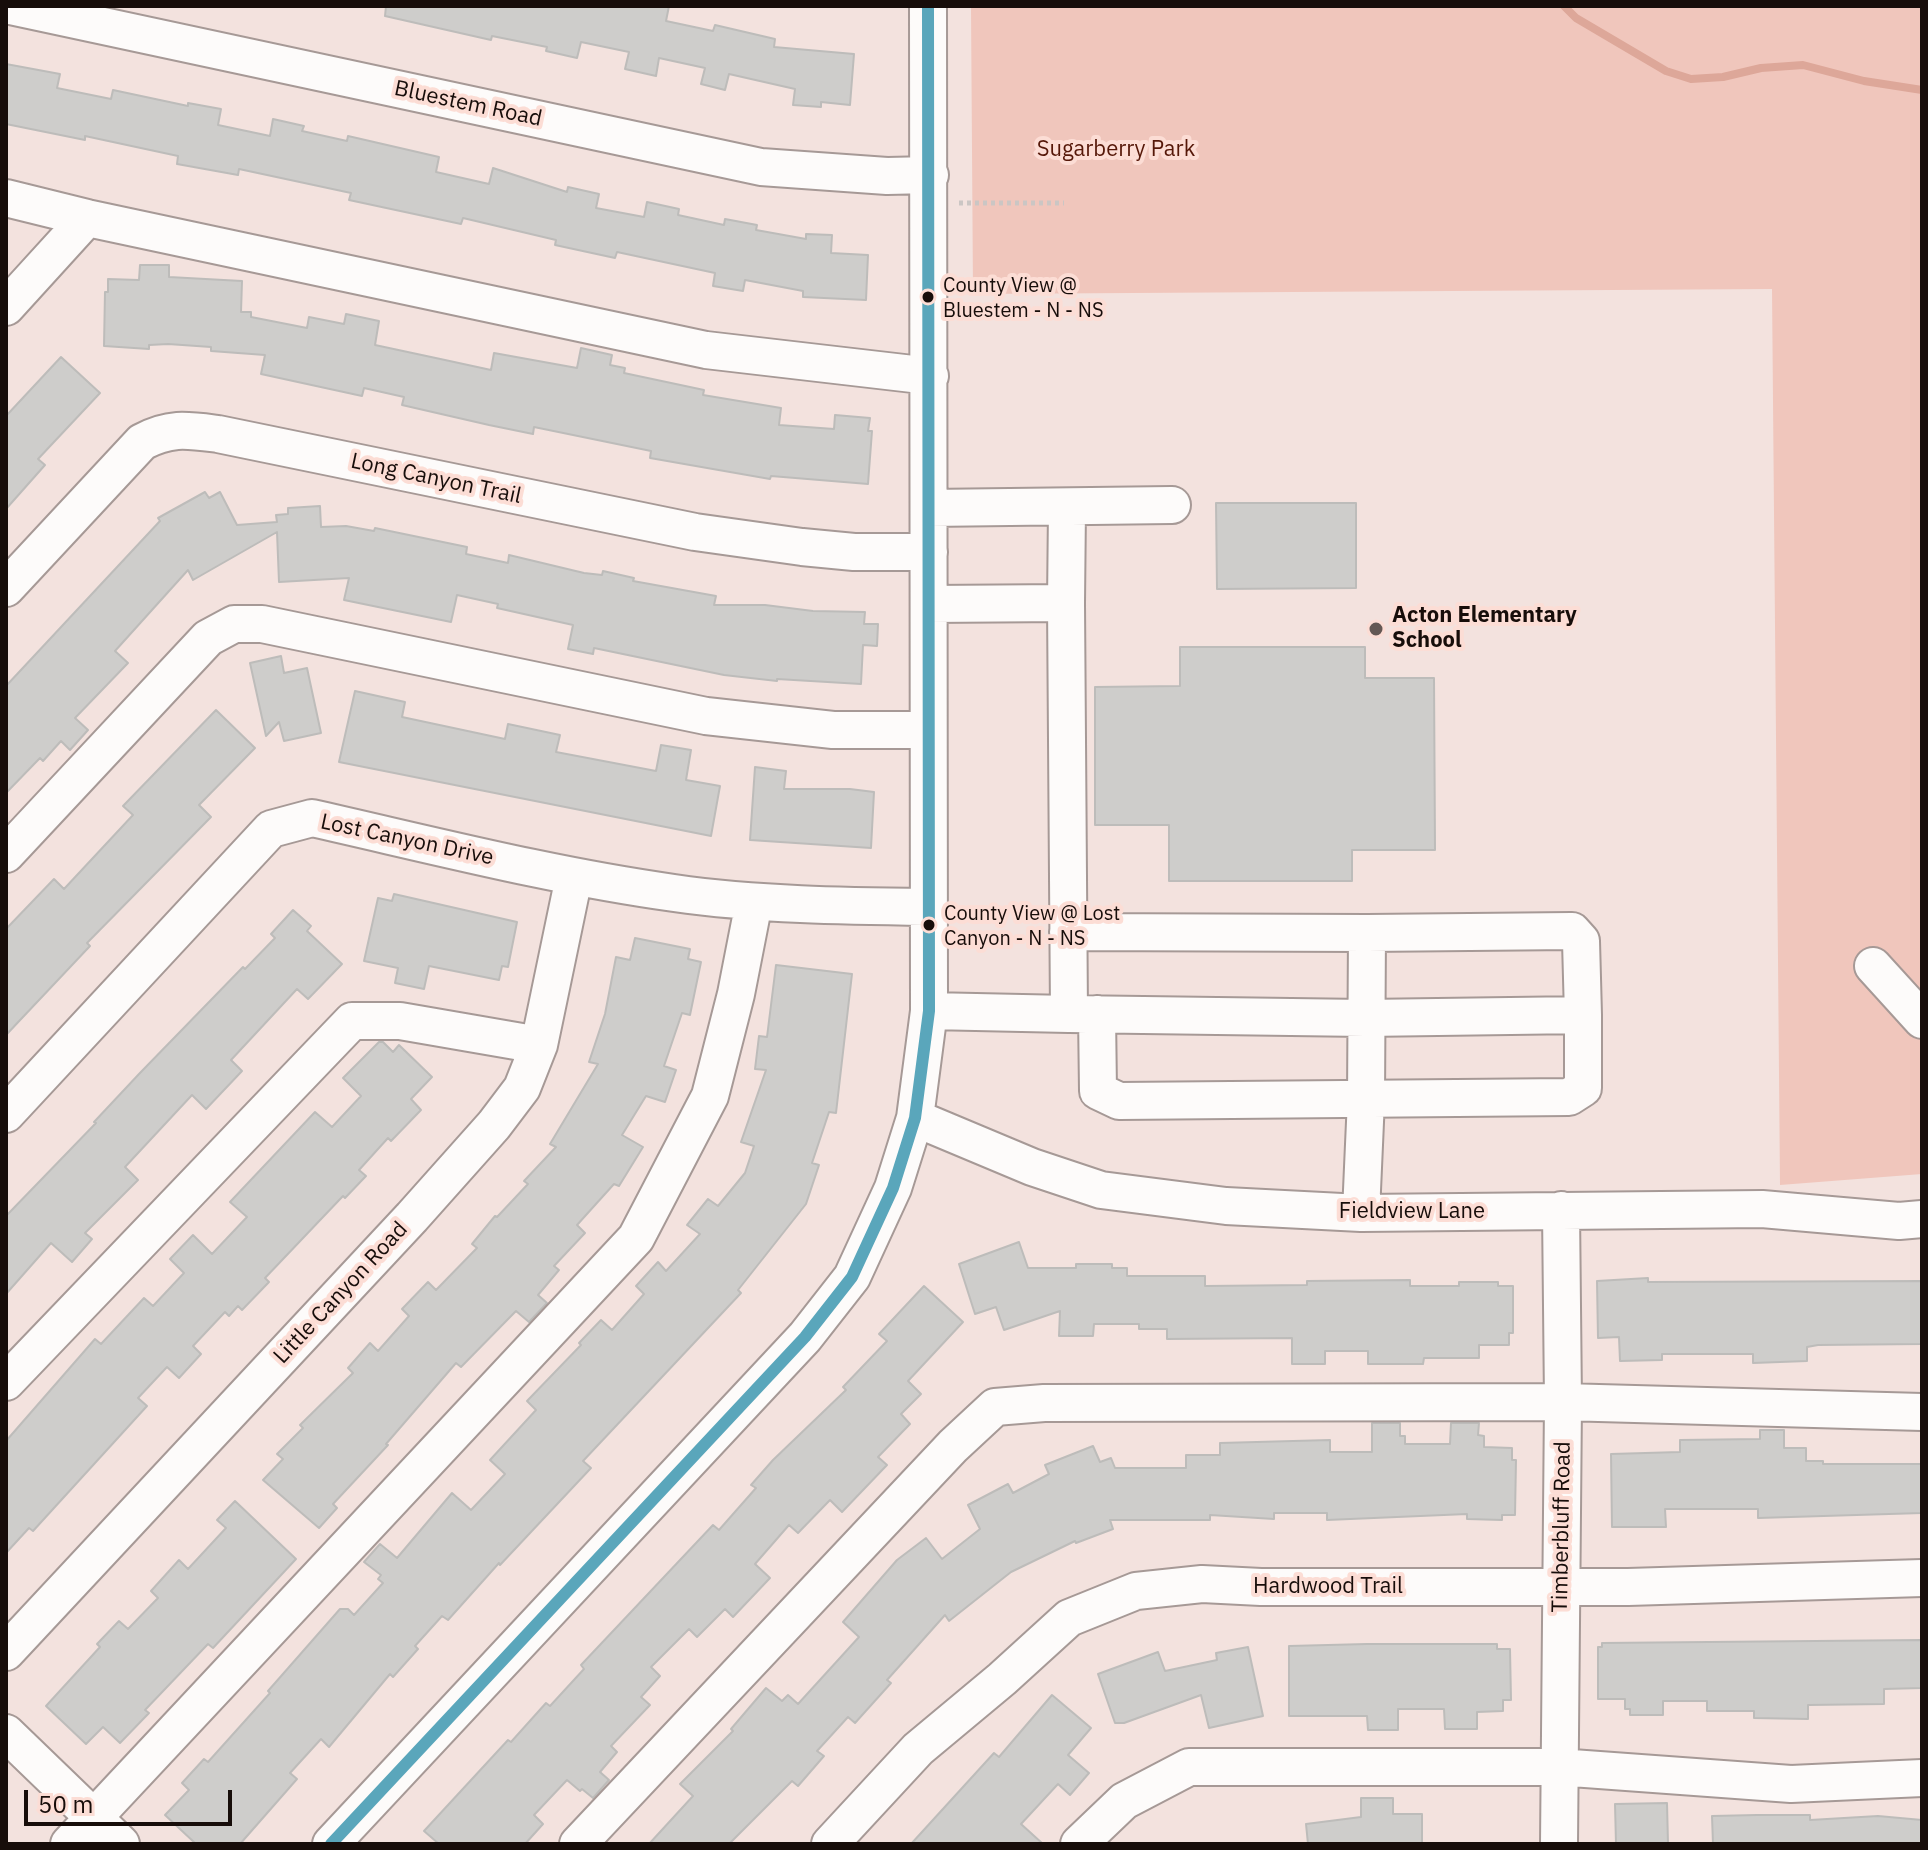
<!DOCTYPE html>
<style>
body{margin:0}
#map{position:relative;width:1928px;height:1850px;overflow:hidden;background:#f3e2de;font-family:"IBM Plex Sans",sans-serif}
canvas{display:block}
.frame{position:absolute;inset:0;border:8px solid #170d0a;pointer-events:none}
.scale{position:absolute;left:24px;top:1790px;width:208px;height:36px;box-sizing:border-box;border:4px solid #170d0a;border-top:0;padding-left:10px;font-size:24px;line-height:28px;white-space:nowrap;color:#170d0a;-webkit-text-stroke:6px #fcddd5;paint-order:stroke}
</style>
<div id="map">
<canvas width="1928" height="1850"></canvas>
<div class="frame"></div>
<div class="scale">50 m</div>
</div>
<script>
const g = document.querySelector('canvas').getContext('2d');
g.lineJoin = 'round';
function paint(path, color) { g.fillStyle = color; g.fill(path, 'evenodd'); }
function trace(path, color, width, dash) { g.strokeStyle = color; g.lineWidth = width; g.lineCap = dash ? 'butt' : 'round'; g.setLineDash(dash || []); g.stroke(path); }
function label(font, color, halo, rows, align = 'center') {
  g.font = font + ' "IBM Plex Sans",sans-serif'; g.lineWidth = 8; g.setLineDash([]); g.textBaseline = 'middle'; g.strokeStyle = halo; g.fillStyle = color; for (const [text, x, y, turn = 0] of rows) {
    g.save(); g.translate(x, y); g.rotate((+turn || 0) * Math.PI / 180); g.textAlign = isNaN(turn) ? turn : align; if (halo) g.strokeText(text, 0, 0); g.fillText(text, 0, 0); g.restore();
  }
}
paint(new Path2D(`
 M971 6H1922V1174L1780 1185 1772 289 973 294Z`), '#f0c6bc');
trace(new Path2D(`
 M1564 6 1576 18 1666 71 1691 79 1723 77 1761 68 1803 65 1864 81 1922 90`), '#dda799', 8);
const building = new Path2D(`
 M386 6H669L666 21 713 31 715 25 775 39 774 47 854 54 850 105 821 102V107L793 105 795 89 729 74 725 90 701 84 705 68 659 58 656 76 625 69 629 52 581 42 577 58 546 51 547 47 492 36 491 40 385 16Z
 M6 64 60 74 57 88 111 99 113 90 188 106V103L221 109 218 125 270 136 273 119 304 126 302 131 347 141 348 136 439 157 436 172 489 184 493 168 567 192 568 187 599 194 596 208 644 217 647 202 679 209 678 215 724 225 725 219 757 225 756 230 806 239V234L832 235 831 253 868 255 866 300 803 297V291L745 280 743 291 713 286 715 273 617 252 615 258 555 245 556 240 463 218 461 224 349 200 351 193 239 169 238 175 177 164 178 156 85 136V140L6 124Z
 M140 265H169V277L242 281 241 312H251V317L307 328 309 317 344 324 346 314 379 321 375 345 445 360 491 370 494 353 577 368 581 348 612 355 610 365 625 368 624 373 704 390 703 395 781 408 779 425 834 429 835 415 870 418 868 431H872L868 484 771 476 770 479 650 458 651 451 534 427 533 434 489 425 402 405 404 397 364 388 362 396 261 374 265 355 211 351V347L168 344 149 345V349L104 346 105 292H108V279L139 280Z
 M61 357 100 393 38 459 45 465 6 509V416Z
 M205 492 209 498 220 492 237 525 277 522 276 515 288 514V508L320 506 321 527 346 526 374 531 375 528 467 547 466 554 508 563 509 555 584 573 602 575 603 571 634 578 633 581 716 596 714 605H765L813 611 865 612 864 624H878L877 646 863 645 861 684 777 679V681L724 675 594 648 593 654 568 649 573 625 497 608 498 604 457 595 451 622 344 600 349 578 279 582 277 532 193 580 188 570 115 651 128 663 75 718 88 730 70 750 61 741 43 761 40 758 6 793V686L160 521 158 518Z
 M1216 503H1356V588L1217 589Z
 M1180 647H1365V678H1434L1435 850H1352V881H1169V825H1095V687L1180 686Z
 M281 656 284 673 307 668 321 733 284 741 279 722 266 736 250 663Z
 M355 691 405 702 402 717 505 739 508 724 560 735 556 752 656 771 661 745 691 750 686 780 720 786 711 836 339 762Z
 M216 710 255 748 199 805 211 817 87 943 90 946 6 1035V929L54 879 64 889 133 815 123 806Z
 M755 767 786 771 784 789H850L874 792 871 848 750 840Z
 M394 894 517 922 508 967 502 966 499 980 429 966 424 989 395 983 398 968 364 961 378 898 392 901Z
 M293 910 311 926 307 931 342 964 308 999 297 989 231 1060 242 1071 206 1109 192 1095 125 1167 138 1180 85 1233 92 1239 72 1262 51 1243 6 1294V1216L96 1123 94 1122 139 1074 243 967 245 969 275 938 271 934Z
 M635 938 690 949 688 959 701 962 690 1015 682 1013 664 1066 676 1070 665 1102 646 1096 622 1135 643 1147 619 1186 614 1184 577 1225 585 1233 554 1266 559 1270 538 1295 547 1303 529 1322 516 1311 461 1367 456 1363 386 1444 388 1445 333 1504 337 1508 319 1528 263 1480 283 1459 277 1454 303 1428 300 1425 353 1373 348 1368 370 1343 378 1351 409 1316 402 1309 428 1282 436 1290 477 1248 472 1244 495 1216 497 1217 528 1184 524 1181 556 1147 550 1144 598 1064 589 1062 605 1014 616 957 630 960Z
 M776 965 852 974 836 1113 829 1112 812 1163 819 1165 806 1204 738 1290 741 1293 583 1461 591 1468 500 1565 499 1563 448 1620 442 1616 415 1646 418 1649 393 1677 390 1674 329 1747 321 1739 290 1773 297 1779 240 1844H196L165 1815 189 1790 182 1783 204 1759 208 1762 270 1693 268 1691 340 1609H348L354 1615 383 1583 378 1579 381 1575 364 1562 380 1544 397 1558 452 1493 471 1510 505 1474 490 1460 536 1410 527 1401 581 1345 579 1343 601 1320 612 1330 644 1294 636 1286 658 1262 666 1271 700 1234 687 1225 708 1199 718 1206 745 1173 754 1146 741 1142 766 1070 755 1069 759 1036 767 1037Z
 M379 1042H383L393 1052 399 1045 432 1077 411 1099 421 1110 391 1141 388 1138 359 1170 366 1176 345 1198 343 1196 265 1278 269 1282 242 1310 238 1306 229 1316 225 1312 193 1346 201 1354 179 1378 167 1367 138 1398 147 1406 33 1531 29 1528 6 1553V1441L95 1339 101 1344 144 1298 153 1306 184 1273 170 1259 193 1235 212 1254 247 1217 230 1202 315 1112 332 1127 361 1096 343 1078Z
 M1019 1242 1028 1268H1076V1264H1112V1268H1127V1276H1205V1286L1307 1285V1281L1410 1280V1286H1459V1282H1498V1286H1513V1333H1509V1345H1479V1358H1424L1423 1364H1368V1351H1325V1364H1292V1338L1167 1339V1329H1139V1324H1094L1093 1336H1059L1060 1311 1004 1330 996 1307 975 1314 959 1264Z
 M1648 1278V1282L1922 1281V1344L1818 1345 1807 1347V1361L1753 1363V1354H1662V1360L1620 1361 1619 1337 1598 1338 1597 1281Z
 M924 1286 963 1322 908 1381 921 1394 901 1414 910 1424 878 1457 887 1465 842 1512 830 1500 798 1533 789 1525 755 1564 770 1578 733 1617 725 1609 697 1637 689 1629 651 1667 660 1676 641 1697 650 1705 611 1746 617 1752 600 1772 609 1780 593 1798 582 1789 580 1791 567 1780 534 1815 543 1824 525 1844H439L424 1831 508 1740 511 1742 546 1703 550 1706 584 1669 581 1665 713 1525 719 1530 756 1488 751 1485 773 1460 846 1390 843 1387 887 1341 879 1334Z
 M1372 1423H1400V1436H1405V1444H1450L1451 1423H1479L1478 1435 1484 1436V1447L1512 1448V1460H1516L1515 1515H1502V1520L1467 1519V1514L1327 1520V1513H1274V1519L1210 1515V1520H1110L1113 1529 1076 1543 1075 1541 1011 1572 949 1621 945 1615 887 1680 891 1683 855 1723 848 1717 817 1751 824 1756 798 1786 792 1781 729 1844H649L693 1796 680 1784 733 1731 731 1729 766 1688 782 1701 788 1695 798 1704 859 1637 843 1622 897 1560 926 1538 942 1559 980 1529 968 1505 1008 1484 1013 1493 1049 1474 1045 1465 1093 1446 1100 1462 1111 1458 1115 1468H1186V1455H1220V1443L1330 1440V1452H1372Z
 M1760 1430H1784V1448H1806V1461H1823V1464H1922V1513L1758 1518V1509H1665L1666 1527H1612L1611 1454 1680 1452V1440L1760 1439Z
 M235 1501 296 1559 213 1648 208 1644 145 1710 149 1713 120 1743 103 1727 86 1744 46 1706 100 1647 97 1644 119 1621 128 1629 158 1598 151 1591 179 1560 188 1569 226 1528 217 1520Z
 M1922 1640V1688L1884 1689V1704L1808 1705V1719L1754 1718V1711H1707V1701H1663V1715H1630V1709H1625V1699H1598V1647H1602V1643Z
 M1367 1644H1497V1649H1510L1511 1700H1503V1711L1477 1712V1729H1445L1444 1709H1398V1730H1368L1367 1716H1289V1646Z
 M1248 1647 1263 1716 1209 1728 1201 1695 1124 1723H1115L1098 1674 1158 1652 1165 1671 1217 1660 1216 1653Z
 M1052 1695 1091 1728 1068 1755 1089 1773 1070 1795 1058 1784 1021 1824 1043 1844H911L994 1753 999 1757Z
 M1361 1798H1393V1814H1422V1844H1308L1306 1824 1361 1817Z
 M1667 1803 1668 1844H1616L1615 1804Z
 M1757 1815H1810V1820L1878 1816 1922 1820V1844H1713L1712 1816Z`);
paint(building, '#cecdcb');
trace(building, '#bdbcba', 2);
const minor = new Path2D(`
 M10 6 761 167 887 176 930 175
 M6 198 87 218
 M6 307 87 218 706 350 930 376
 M929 508 1172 505
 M6 588 142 442C170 427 187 430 218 434L695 532 802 547 854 552H929
 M1066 603 1067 508
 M6 854 208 638 234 624H262L706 716 833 730H928
 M1068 932 1367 933 1366 1099 1361 1213
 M1873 966 1922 1020
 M929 1011 1069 1014 1066 603 929 604
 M1069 1014 1365 1018 1583 1015 1581 941 1572 931 1367 933
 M1097 1014 1098 1091 1119 1101 1569 1097 1583 1088V1015
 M6 1114 271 829 312 818C432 845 552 876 674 893 758 905 844 906 929 907
 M915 1118 1032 1167 1101 1190 1226 1206 1361 1213 1762 1209 1899 1221 1922 1219
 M6 1382 352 1021H400L539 1045
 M6 1652 412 1217 494 1125 522 1088 539 1045 574 877
 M6 1733 121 1844
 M69 1844 636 1238 710 1096 736 994 754 902
 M331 1844 805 1337 852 1277 893 1188 915 1118 929 1011 928 6
 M578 1844 953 1446 995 1407 1044 1403 1563 1402 1922 1412
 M830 1844 918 1749 1002 1679 1069 1618 1136 1591 1202 1584 1261 1587H1628L1922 1578
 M1079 1844 1124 1801 1189 1767H1558L1791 1784 1922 1778
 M1559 1844 1563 1402 1561 1210`);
trace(minor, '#a69996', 40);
trace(new Path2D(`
 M959 203H1064`), '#cbc6c4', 5, [4, 4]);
trace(minor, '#fdfbfa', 36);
trace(new Path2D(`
 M331 1844 805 1337 852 1277 893 1188 915 1118 929 1011 928 6`), '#5aa6bb', 12);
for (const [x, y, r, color] of [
 [928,297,7,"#170d0a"],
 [1376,629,8,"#645854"],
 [929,925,7,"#170d0a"]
]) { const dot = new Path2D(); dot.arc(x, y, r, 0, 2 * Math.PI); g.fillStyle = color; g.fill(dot); trace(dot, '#fcddd5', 3); }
label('20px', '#170d0a', '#fcddd5', [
 ["County View @",943,286],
 ["Bluestem - N - NS",943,311],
 ["County View @ Lost",944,914],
 ["Canyon - N - NS",944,939]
], 'left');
label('22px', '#170d0a', '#fcddd5', [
 ["Bluestem Road",468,104,12],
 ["Long Canyon Trail",436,479,12],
 ["Lost Canyon Drive",407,840,12],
 ["Fieldview Lane",1412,1212],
 ["Little Canyon Road",341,1293,-47],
 ["Timberbluff Road",1562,1527,-89],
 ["Hardwood Trail",1328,1587]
]);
label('22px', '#551708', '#fcddd5', [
 ["Sugarberry Park",1116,150]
]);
label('bold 22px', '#170d0a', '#fcddd5', [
 ["Acton Elementary",1392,616],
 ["School",1392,641]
], 'left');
</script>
